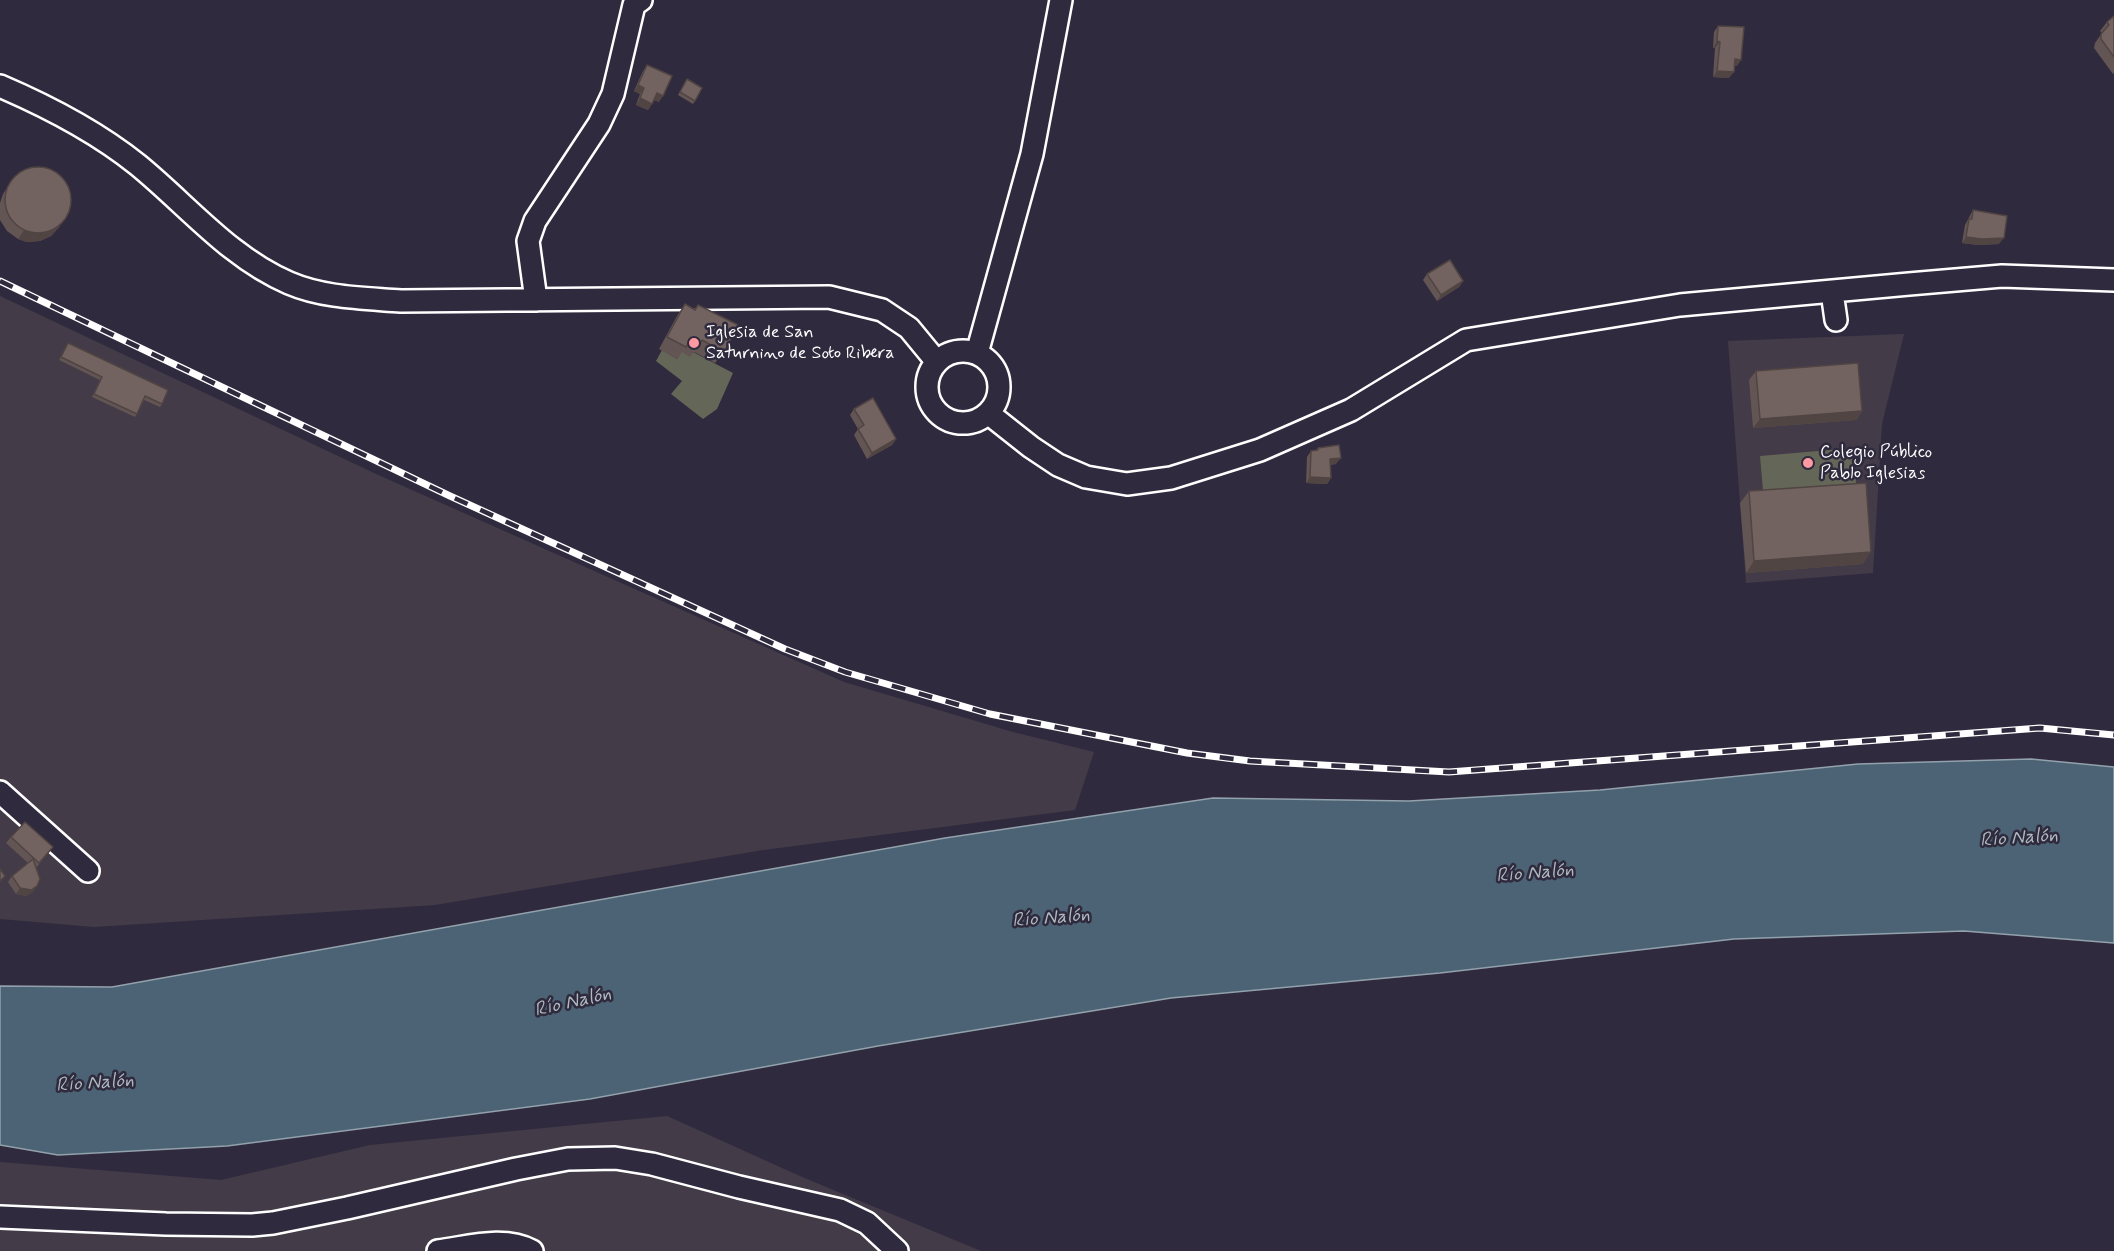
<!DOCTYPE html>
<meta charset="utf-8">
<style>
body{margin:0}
canvas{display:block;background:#2f2a3d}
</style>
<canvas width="2114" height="1251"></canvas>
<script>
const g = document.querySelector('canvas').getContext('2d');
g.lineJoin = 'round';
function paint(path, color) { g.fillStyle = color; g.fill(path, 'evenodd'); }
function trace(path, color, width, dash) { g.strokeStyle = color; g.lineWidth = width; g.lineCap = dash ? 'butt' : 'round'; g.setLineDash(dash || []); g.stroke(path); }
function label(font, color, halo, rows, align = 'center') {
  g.font = font + ' Mynerve,sans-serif'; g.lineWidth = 5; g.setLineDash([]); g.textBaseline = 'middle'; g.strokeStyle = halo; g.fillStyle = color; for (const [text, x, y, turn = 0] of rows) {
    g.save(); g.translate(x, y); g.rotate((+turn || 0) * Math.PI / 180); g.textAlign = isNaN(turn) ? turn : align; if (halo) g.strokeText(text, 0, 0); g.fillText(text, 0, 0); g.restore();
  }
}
paint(new Path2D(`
 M0 296 376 474 844 682 1013 732 1094 752 1075 810 763 850 435 905 94 927 0 919Z
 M1904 334 1882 424 1873 573 1746 583 1728 341Z
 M667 1116 802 1177 981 1251H0V1162L221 1180 370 1145Z`), '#433b48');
paint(new Path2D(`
 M662 350 677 359 681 352H693L733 373 717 409 703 419 671 394 682 381 656 361Z
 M1853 448 1857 494 1764 502 1760 456Z`), '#646658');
const water = new Path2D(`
 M2031 759 2114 767V943L1964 931 1734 939 1440 973 1171 998 878 1046 590 1099 227 1146 58 1155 0 1145V986L112 987 945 838 1213 798 1409 801 1600 790 1858 764Z`);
paint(water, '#4b6374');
trace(water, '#93a1ac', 1.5);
const minor = new Path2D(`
 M0 86C49 107 97 132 138 165 187 205 230 258 289 283 324 298 363 298 401 301L829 297 882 310 909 328 937 362
 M1832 292 1836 320
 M536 300 528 241 535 221 599 124 613 94 634 5 641 0
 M927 387a36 36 0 1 1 72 0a36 36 0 1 1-72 0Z
 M977 353 1032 154 1061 0
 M988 413 1031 447 1058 465 1086 477 1127 484 1171 478 1260 450 1351 410 1466 340 1680 305 1909 284 2002 276 2114 280
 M0 792 88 871
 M0 1217 166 1224 252 1225 273 1223 347 1208 516 1169 568 1159 615 1158 652 1164 739 1187 840 1210 867 1223 897 1251
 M438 1251C469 1247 504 1236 532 1251`);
trace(minor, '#fff', 26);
trace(minor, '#2f2a3d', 21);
const rail = new Path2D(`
 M0 281 450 496 785 649 845 672 990 714 1187 753 1250 761 1449 772 2040 728 2114 735`);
trace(rail, '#fff', 7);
trace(rail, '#2f2a3d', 4.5, [14]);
paint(new Path2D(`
 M2114 16V73L2113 74 2094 48 2095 43 2102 33 2100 31 2107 22Z
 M1718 26 1737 66H1734L1729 78 1713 77 1715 48H1713L1714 32Z
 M647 65 659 102 654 100 648 110 636 105 640 94 634 91 643 71Z
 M685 82 695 101 693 104 678 95Z
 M9 185 60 226 51 236 40 241 27 242 18 239 7 231 0 220V203L3 194Z
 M1973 210 1999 244 1978 245 1962 243 1965 225Z
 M1427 274 1463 281 1459 287 1437 301 1423 280Z
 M685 304 724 352 715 363 694 352 690 357 682 352 677 359 659 349 677 316Z
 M68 343 162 404 160 407 144 400 135 417 92 397 100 380 59 360Z
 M1756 371 1862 411 1856 420 1753 428 1749 380Z
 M854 409 896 439 892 445 867 459 854 435 858 429 850 415Z
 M1318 448 1336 464 1330 465 1331 478 1327 484 1306 483 1307 457 1311 451 1316 450Z
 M1749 491 1863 564 1746 573 1740 503Z
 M11 837 53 847 36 868 33 892 26 896 16 894 8 882 12 876 28 863 6 843Z`), '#635553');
paint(new Path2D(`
 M1717 41 1720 42 1715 48H1713Z
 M1735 59 1741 60 1737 66 1730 65Z
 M1717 71 1734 72 1729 78 1713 77Z
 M638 85 644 88 640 94 634 91Z
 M657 93 663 96 659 102 652 99Z
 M640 98 652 104 648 110 636 105Z
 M67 217 51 236 40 241 27 242 18 239 24 230Z
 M1966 237 2004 238 1999 244 1978 245 1962 243Z
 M1463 281 1459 287 1437 301 1441 295Z
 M1862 411 1856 420 1753 428 1760 419Z
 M896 439 892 445 867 459 872 453Z
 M1341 458 1336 464 1326 465 1330 459Z
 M1310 477 1331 478 1327 484 1306 483Z
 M1871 552 1863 564 1746 573 1754 561Z
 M37 886 33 892 26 896 16 894 20 888Z`), '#504543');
const building = new Path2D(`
 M2114 16V57L2101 39V34L2109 25 2107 22Z
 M1718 26 1744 27 1741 60 1735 59 1734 72 1717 71 1720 42 1717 41Z
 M647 65 672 76 663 96 657 93 652 104 640 98 644 88 638 85Z
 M687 79 702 88 695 101 680 92Z
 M5 200a33 33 0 1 1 66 0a33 33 0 1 1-66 0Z
 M1973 210 2007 216 2004 238 1982 239 1966 237 1969 219H1972Z
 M1450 260 1463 281 1441 295 1427 274Z
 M685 304 695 310 698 305 738 325 724 352 702 340 699 345 690 340 686 347 667 337Z
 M68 343 168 390 162 404 145 396 137 414 94 394 102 377 61 357Z
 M1858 363 1862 411 1760 419 1756 371Z
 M873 398 896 439 872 453 858 429 864 425 854 409Z
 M1339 445 1341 458 1330 459 1331 478 1310 477 1311 451 1318 450V448Z
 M1866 483 1871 552 1754 561 1749 491Z
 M25 822 53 847 39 863 11 837Z
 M33 859 40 879 37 886 31 890 20 888 12 876Z
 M0 869 5 876 0 881Z`);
paint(building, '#736360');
trace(building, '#504543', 1.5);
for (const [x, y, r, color] of [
 [694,343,6,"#ff9aa2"],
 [1808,463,6,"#ff9aa2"]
]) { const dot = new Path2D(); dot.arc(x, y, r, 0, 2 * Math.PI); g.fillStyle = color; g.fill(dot); trace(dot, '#2f2a3d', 2); }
label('18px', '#fff', '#2f2a3d', [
 ["Iglesia de San",706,333],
 ["Saturnino de Soto Ribera",706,354],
 ["Colegio Público",1820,453],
 ["Pablo Iglesias",1820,474]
], 'left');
label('italic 20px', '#aeb9c0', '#2f2a3d', [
 ["Río Nalón",2019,839,-4],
 ["Río Nalón",1535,874,-5],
 ["Río Nalón",1051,919,-5],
 ["Río Nalón",573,1003,-13],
 ["Río Nalón",95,1084,-4]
]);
</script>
